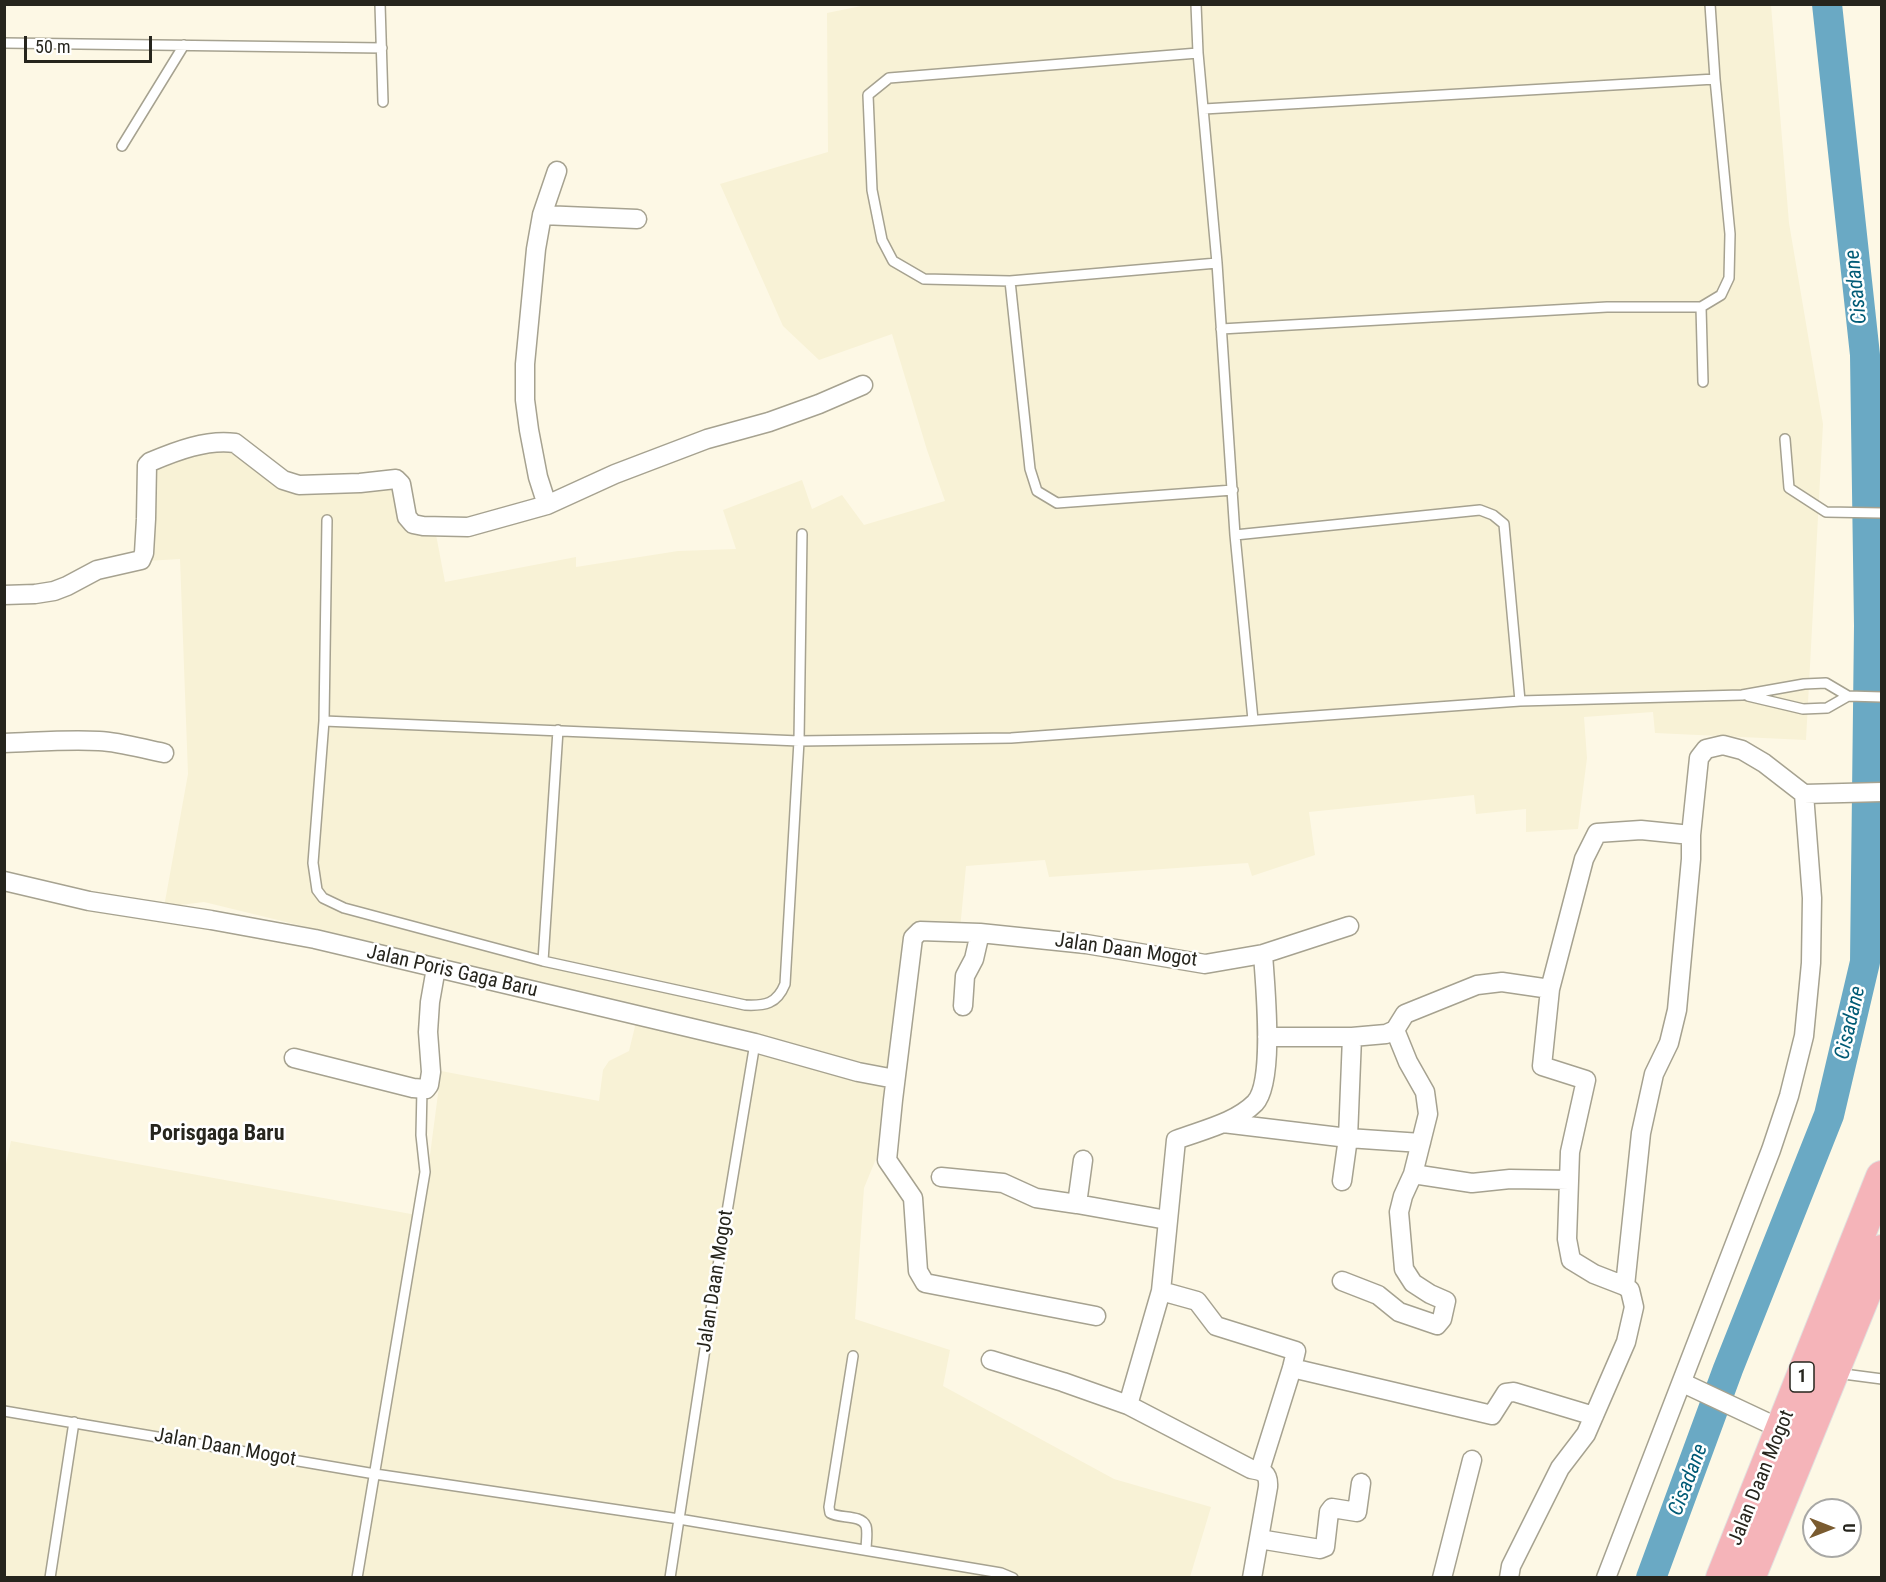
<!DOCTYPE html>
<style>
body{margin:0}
#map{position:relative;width:1886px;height:1582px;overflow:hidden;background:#fdf8e5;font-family:"Roboto Condensed",sans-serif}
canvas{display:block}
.frame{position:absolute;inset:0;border:6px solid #26251d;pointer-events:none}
.north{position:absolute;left:1802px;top:1498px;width:60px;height:60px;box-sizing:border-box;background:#fff;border:2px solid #a8a8a5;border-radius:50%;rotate:90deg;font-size:16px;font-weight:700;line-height:24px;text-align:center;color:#26251d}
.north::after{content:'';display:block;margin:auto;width:21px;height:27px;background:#7a5b30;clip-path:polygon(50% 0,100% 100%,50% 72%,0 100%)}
.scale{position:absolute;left:24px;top:36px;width:128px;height:27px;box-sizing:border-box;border:3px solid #26251d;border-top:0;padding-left:8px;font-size:18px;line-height:21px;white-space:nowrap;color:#26251d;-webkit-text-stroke:4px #fff;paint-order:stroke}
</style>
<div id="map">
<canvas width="1886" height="1582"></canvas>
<div class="frame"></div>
<div class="north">U</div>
<div class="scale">50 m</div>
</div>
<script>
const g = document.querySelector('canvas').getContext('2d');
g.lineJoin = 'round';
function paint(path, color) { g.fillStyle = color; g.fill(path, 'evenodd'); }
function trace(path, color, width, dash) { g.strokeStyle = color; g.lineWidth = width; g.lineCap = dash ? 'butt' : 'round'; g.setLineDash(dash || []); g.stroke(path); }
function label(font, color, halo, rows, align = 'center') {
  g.font = font + ' "Roboto Condensed",sans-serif'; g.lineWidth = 5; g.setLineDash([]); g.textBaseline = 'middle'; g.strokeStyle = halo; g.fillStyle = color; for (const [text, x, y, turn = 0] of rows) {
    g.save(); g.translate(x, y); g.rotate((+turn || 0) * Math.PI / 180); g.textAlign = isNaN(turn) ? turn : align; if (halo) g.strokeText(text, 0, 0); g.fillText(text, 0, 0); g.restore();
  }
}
paint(new Path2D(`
 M871 4 1771 5 1789 223 1823 424 1806 740 1655 733 1653 712 1584 717 1587 758 1578 829 1526 832V809L1476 814 1474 795 1309 812 1315 855 1252 876 1248 863 1049 877 1045 860 966 866 960 929 917 924 887 1132 864 1188 855 1319 950 1350 943 1386 1114 1479 1211 1507 1190 1577 5 1578 4 1173 11 1141 422 1216 441 1071 599 1101 603 1070 609 1061 629 1051 639 1010 540 984 204 902 164 907 188 774 180 559 146 561 147 484 139 460 179 441 232 433 294 480 392 469 402 517 434 524 445 582 576 557V567L678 551 736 549 723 510 802 480 812 509 842 495 864 525 945 501 927 450 892 334 819 360 783 326 720 184 828 152 827 13Z`), '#f8f2d6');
trace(new Path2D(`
 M1651 1578 1728 1369 1829 1115 1865 962 1869 626 1865 355 1827 4`), '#6aa9c4', 30);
const lane = new Path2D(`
 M380 4 383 102
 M1196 4 1198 53 1217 263 1235 535 1253 720
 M1710 4 1715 79
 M4 43 382 48
 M1198 53 889 78 868 95 872 190 882 240 893 261 924 279 1010 281 1217 263
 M1204 109 1715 79 1730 234 1729 278 1721 295 1701 307 1703 382
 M122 146 184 45
 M1010 281 1030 469 1037 491 1057 503 1233 490
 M1221 329 1607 307H1701
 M1785 439 1789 488 1826 512 1882 513
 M327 520 324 721 313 863 317 890 323 898 344 908 543 961 745 1005C765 1006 777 1004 785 984L799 741 802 534
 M1235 535 1480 510 1493 515 1504 524 1520 701
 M1748 696 1803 709 1827 708 1848 696
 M324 721 799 741 1011 738 1520 701 1742 695 1804 684 1826 683 1848 696 1882 697
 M543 961 558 730
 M853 1356 829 1507 830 1513C840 1519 861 1514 866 1526 868 1532 866 1543 866 1550
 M1836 1373 1882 1379
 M4 1411 375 1474 679 1519 1001 1573 1013 1578
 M50 1578 74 1422
 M357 1578 425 1172 421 1135 422 1089
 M670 1578 714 1290 755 1043`);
const street = new Path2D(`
 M542 215 637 219
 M547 505 615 474 707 439 769 422 819 404 863 385
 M4 595 35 594 54 591 67 586 97 570 141 560 144 553 146 519 147 465 150 462C176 451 207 439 235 443L283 480 299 485 360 483 396 479 401 484 407 517 413 524 423 526 468 527 547 505 538 477 529 430 525 400V364L536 249 542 215 557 171
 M4 743C36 742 68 739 99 741 121 742 143 749 164 753
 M4 881 89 901 211 920 315 939 755 1043 858 1072 895 1079
 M963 1006 965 976 974 959 980 933
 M1267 1037H1352L1386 1034 1395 1030 1405 1014 1477 985 1502 982 1550 989 1584 859 1597 833 1641 830 1691 835 1699 758 1706 749 1723 745 1742 750 1764 763 1804 794 1882 792
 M294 1058 413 1088 426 1089 429 1085 431 1072 428 1032 430 1002 436 968
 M1223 1123 1348 1138 1421 1143
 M1083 1160 1077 1204 1167 1220
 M1413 1174 1472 1183 1510 1179 1569 1180
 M941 1177 1003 1183 1036 1198 1077 1204
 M1342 1181 1348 1138 1352 1037
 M1342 1281 1378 1295 1399 1312 1437 1325 1442 1319 1446 1301 1430 1294 1413 1283 1404 1269 1399 1212 1403 1196 1413 1174 1428 1114 1425 1092 1408 1062 1395 1030
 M1625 1286 1641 1133 1654 1074 1669 1043 1677 1010 1691 859V835
 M1161 1291 1197 1301 1216 1326 1296 1351 1292 1368 1260 1470
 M1096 1316 925 1283 918 1271 913 1198 887 1160 893 1100 913 938 920 931 980 933 1086 944 1205 964 1263 954 1349 926
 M991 1360 1063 1382 1128 1405 1251 1469C1263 1471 1269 1473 1268 1487L1252 1578
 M1292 1368 1492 1415 1506 1393 1514 1392 1594 1416
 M1683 1383 1781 1429
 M1128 1405 1161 1291 1176 1140C1202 1130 1235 1123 1255 1103 1275 1082 1265 985 1263 954
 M1259 1539 1320 1549 1325 1547 1329 1512 1332 1508 1357 1512 1361 1483
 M1442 1578 1472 1460
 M1509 1578 1511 1566 1560 1468 1586 1434 1626 1342 1634 1307 1630 1290 1625 1286 1594 1274 1571 1260 1567 1239 1570 1152 1586 1080 1542 1066 1550 989
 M1606 1578 1771 1150 1789 1096 1804 1036 1811 963 1812 898 1804 794`);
const highway = new Path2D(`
 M1722 1578 1882 1177
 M1749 1578 1882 1251`);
trace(lane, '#a6a290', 12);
trace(street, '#a6a290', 21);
trace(highway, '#e1e0df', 34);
trace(lane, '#fff', 9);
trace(street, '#fff', 18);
trace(highway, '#f5b4b9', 32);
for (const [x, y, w] of [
 [1802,1377,24]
]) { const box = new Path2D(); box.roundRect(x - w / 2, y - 15, w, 30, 4.5); g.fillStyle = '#fff'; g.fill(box); trace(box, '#26251d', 1.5); }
label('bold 18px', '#26251d', null, [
 ["1",1802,1377]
]);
label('20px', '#26251d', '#fff', [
 ["Jalan Daan Mogot",1126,951,8],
 ["Jalan Poris Gaga Baru",452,972,13],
 ["Jalan Daan Mogot",716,1281,-81],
 ["Jalan Daan Mogot",225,1448,10],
 ["Jalan Daan Mogot",1762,1478,-68]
]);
label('italic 21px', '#005b76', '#fff', [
 ["Cisadane",1857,287,-96],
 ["Cisadane",1851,1023,-77],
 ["Cisadane",1689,1480,-69]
]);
label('bold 22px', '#26251d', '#fff', [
 ["Porisgaga Baru",217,1134]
]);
</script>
